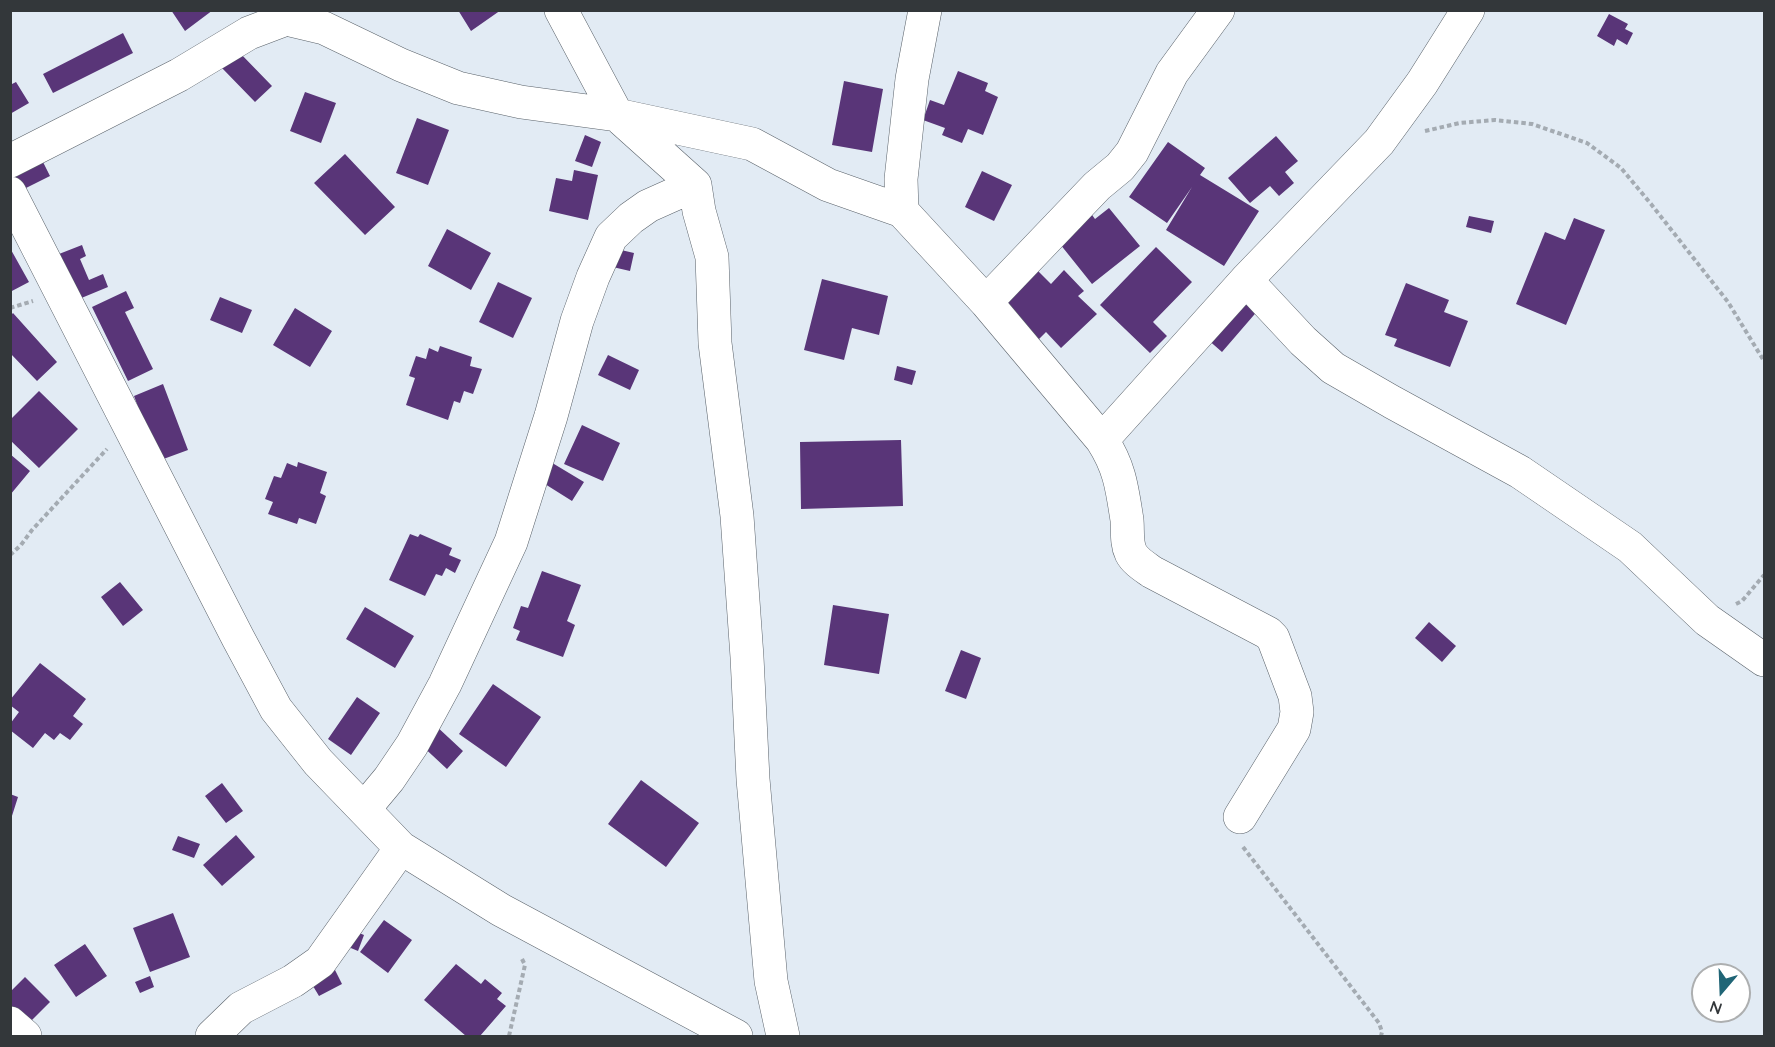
<!DOCTYPE html>
<style>
body{margin:0}
#map{position:relative;width:1775px;height:1047px;overflow:hidden;background:#e2ebf4;font-family:Quicksand,sans-serif}
canvas{display:block}
.frame{position:absolute;inset:0;border:12px solid #33373a;pointer-events:none}
.north{position:absolute;left:1691px;top:963px;width:60px;height:60px;box-sizing:border-box;background:#fff;border:2px solid #adafb0;border-radius:50%;rotate:199deg;font-size:16px;font-weight:700;line-height:24px;text-align:center;color:#33373a}
.north::after{content:'';display:block;margin:auto;width:21px;height:27px;background:#206576;clip-path:polygon(50% 0,100% 100%,50% 72%,0 100%)}
</style>
<div id="map">
<canvas width="1775" height="1047"></canvas>
<div class="frame"></div>
<div class="north">N</div>
</div>
<script>
const g = document.querySelector('canvas').getContext('2d');
g.lineJoin = 'round';
function paint(path, color) { g.fillStyle = color; g.fill(path, 'evenodd'); }
function trace(path, color, width, dash) { g.strokeStyle = color; g.lineWidth = width; g.lineCap = dash ? 'butt' : 'round'; g.setLineDash(dash || []); g.stroke(path); }
paint(new Path2D(`
 M171 10H213L185 31Z
 M458 10H501L471 31Z
 M1609 14 1628 24 1625 29 1633 33 1627 45 1617 39 1614 46 1597 36Z
 M123 33 133 53 53 93 43 74Z
 M239 52 272 86 255 102 222 68Z
 M958 71 988 83 985 91 998 97 983 135 968 129 962 143 942 135 945 128 923 120 930 100 944 105Z
 M844 81 883 89 872 152 832 145Z
 M16 82 29 103 10 114V85Z
 M305 92 336 103 321 143 290 131Z
 M417 118 449 130 428 185 396 173Z
 M585 135 601 142 592 167 575 161Z
 M1276 136 1298 161 1285 172 1294 183 1279 196 1270 186 1250 203 1228 178Z
 M1168 142 1205 168 1200 175 1259 211 1224 266 1166 230 1192 187 1167 223 1129 197Z
 M345 154 395 207 365 235 314 183Z
 M43 162 50 176 20 191 13 177Z
 M574 170 598 175 588 220 549 211 556 178 572 181Z
 M982 171 1012 185 994 221 965 207Z
 M1087 208 1095 219 1109 208 1140 246 1092 284 1060 244Z
 M1469 216 1494 221 1491 233 1466 227Z
 M1574 218 1605 230 1566 325 1516 304 1545 232 1565 240Z
 M447 229 491 253 471 290 428 266Z
 M82 245 86 256 80 259 89 280 103 274 108 287 79 299 59 254Z
 M608 247 634 253 630 271 604 265Z
 M1156 247 1192 282 1153 322 1167 336 1150 353 1100 305Z
 M10 248 29 282 10 292Z
 M1035 268 1051 284 1064 270 1084 291 1078 296 1097 314 1061 348 1046 332 1033 345 995 307Z
 M822 279 888 296 879 335 852 328 844 360 804 350Z
 M498 282 532 298 513 338 479 322Z
 M1406 283 1449 300 1444 312 1468 321 1450 367 1394 346 1397 339 1385 335Z
 M126 291 134 308 125 312 153 369 128 381 92 307Z
 M1244 294 1260 308 1222 352 1206 338Z
 M220 297 252 310 242 333 210 320Z
 M295 308 332 331 310 367 273 345Z
 M13 313 57 362 37 381 10 353V316Z
 M440 346 472 357 470 366 482 369 473 394 464 391 460 403 454 401 448 420 406 405 415 378 409 376 416 356 426 359 429 348 438 352Z
 M608 355 639 370 630 390 598 375Z
 M897 366 916 371 912 385 894 380Z
 M163 384 188 450 158 461 134 396Z
 M39 391 78 429 39 468 10 440V420Z
 M582 425 620 443 603 481 564 464Z
 M901 440 903 506 801 509 800 442Z
 M10 454 30 471 10 495Z
 M549 461 584 482 572 501 537 479Z
 M298 462 327 472 320 493 326 496 316 524 299 518 297 524 268 514 273 502 265 499 274 476 281 478 287 463 297 467Z
 M410 534 418 537 420 534 452 548 449 555 461 560 455 573 446 568 442 576 436 574 425 596 389 580Z
 M542 571 581 585 567 621 575 625 563 657 516 640 520 631 513 628 521 606 528 608Z
 M120 582 143 610 123 626 101 597Z
 M833 605 889 614 879 674 824 665Z
 M365 607 414 636 395 668 346 639Z
 M1429 622 1456 646 1442 662 1415 638Z
 M961 650 981 658 966 699 945 691Z
 M40 663 86 699 73 716 83 724 70 740 60 733 54 740 45 733 33 748 10 730V724L19 712 10 705V700Z
 M493 684 541 717 506 767 459 734Z
 M357 697 380 713 351 755 328 739Z
 M434 724 463 751 447 769 418 742Z
 M641 780 699 823 666 867 608 824Z
 M222 783 243 811 226 823 205 796Z
 M10 794 18 797 11 819H10Z
 M236 835 255 857 222 886 203 865Z
 M178 836 200 844 194 858 172 850Z
 M173 913 190 957 150 972 133 928Z
 M384 920 412 940 388 973 360 952Z
 M352 930 364 935 358 951 346 946Z
 M85 944 107 976 76 997 54 965Z
 M456 964 481 984 485 979 502 993 497 999 506 1006 480 1036H466L424 1000Z
 M334 968 342 984 319 996 310 981Z
 M150 976 154 987 140 993 135 982Z
 M25 977 50 1002 24 1028 10 1015V992Z`), '#593578');
const minor = new Path2D(`
 M561 10 617 115 695 185 699 211 712 257 715 343 737 516 747 657 753 779 771 981 783 1036
 M10 161 179 75 249 33 286 19 324 28 401 65 458 88 521 102 617 115 752 144 828 185 902 211 986 302 1102 440C1120 468 1122 488 1127 520 1128 530 1126 543 1131 553 1135 561 1145 567 1152 572L1268 633 1273 638 1295 696 1297 712 1294 729 1240 817
 M10 193 238 638 276 709 318 762 401 848 501 910 736 1036
 M902 211 901 179 912 79 925 10
 M1246 280 1303 341 1333 368 1392 402 1520 472 1630 547 1707 620 1764 660
 M986 302 1097 186 1120 167 1132 152 1172 73 1218 10
 M1102 440 1246 280 1379 142 1422 83 1468 10
 M364 809 389 779 412 745 445 684 511 542 551 416 577 321 593 277 611 237 631 218 648 206 695 185
 M10 1023 25 1036
 M212 1036 241 1008 293 981 320 962 401 848`);
trace(minor, '#5a626a', 34);
trace(new Path2D(`
 M1425 131 1460 123 1495 120 1532 124 1587 143 1621 168 1651 204 1728 302 1764 361
 M10 308 33 301
 M10 555 21 545 32 530 107 449
 M1736 604 1742 601 1764 575
 M1243 847 1379 1023 1382 1032 1381 1036
 M509 1036 525 965 521 957`), '#a4abb2', 4, [4.5, 3]);
trace(minor, '#fff', 33);
</script>
